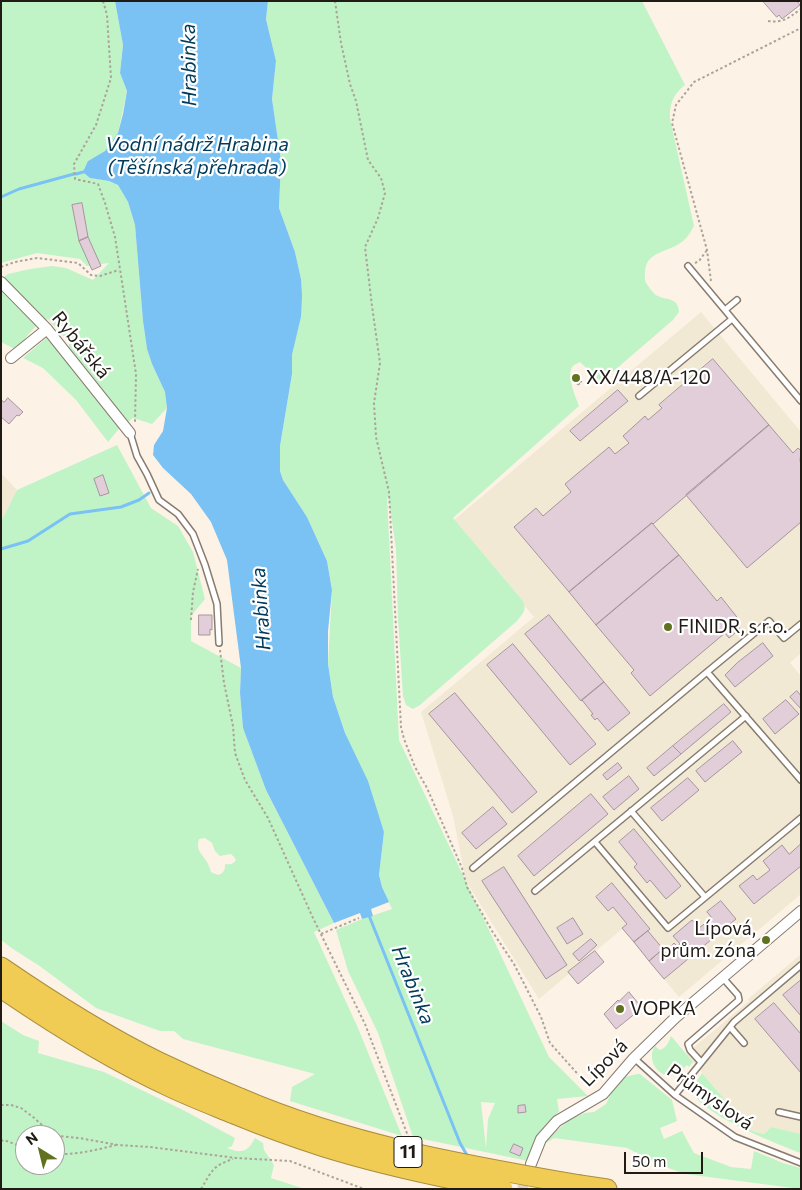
<!DOCTYPE html>
<meta charset="utf-8">
<style>
body{margin:0}
#map{position:relative;width:802px;height:1190px;overflow:hidden;background:#fdf2e6;font-family:Commissioner,sans-serif}
canvas{display:block}
.frame{position:absolute;inset:0;border:2px solid #201b15;pointer-events:none}
.north{position:absolute;left:15px;top:1125px;width:50px;height:50px;box-sizing:border-box;background:#fff;border:1px solid #a6a4a1;border-radius:50%;rotate:324deg;font-size:14px;font-weight:700;line-height:20px;text-align:center;color:#201b15}
.north::after{content:'';display:block;margin:auto;width:18px;height:22px;background:#60721f;clip-path:polygon(50% 0,100% 100%,50% 72%,0 100%)}
.scale{position:absolute;left:624px;top:1152px;width:79px;height:22px;box-sizing:border-box;border:2px solid #201b15;border-top:0;padding-left:6px;font-size:15px;line-height:18px;white-space:nowrap;color:#201b15;-webkit-text-stroke:4px #fff;paint-order:stroke}
</style>
<div id="map">
<canvas width="802" height="1190"></canvas>
<div class="frame"></div>
<div class="north">N</div>
<div class="scale">50 m</div>
</div>
<script>
const g = document.querySelector('canvas').getContext('2d');
g.lineJoin = 'round';
function paint(path, color) { g.fillStyle = color; g.fill(path, 'evenodd'); }
function trace(path, color, width, dash) { g.strokeStyle = color; g.lineWidth = width; g.lineCap = dash ? 'butt' : 'round'; g.setLineDash(dash || []); g.stroke(path); }
function label(font, color, halo, rows, align = 'center') {
  g.font = font + ' Commissioner,sans-serif'; g.lineWidth = 4.5; g.setLineDash([]); g.textBaseline = 'middle'; g.strokeStyle = halo; g.fillStyle = color; for (const [text, x, y, turn = 0] of rows) {
    g.save(); g.translate(x, y); g.rotate((+turn || 0) * Math.PI / 180); g.textAlign = isNaN(turn) ? turn : align; if (halo) g.strokeText(text, 0, 0); g.fillText(text, 0, 0); g.restore();
  }
}
paint(new Path2D(`
 M701 312 801 432V653L790 663 801 676V894L679 997 622 929 539 999 466 881 453 816 421 712 534 617 524 605 523 601 454 520Z
 M1 473 17 490 3 518H1Z
 M801 954V1134L771 1127 764 1134 752 1131 686 1054 749 1001 748 999Z`), '#f2e9d4');
paint(new Path2D(`
 M1 1H115L123 45 120 73 127 91 118 133 105 151 88 161 91 178 109 181 118 185 128 202 135 225 143 321 147 349 152 364 165 392 167 408 152 424 133 418 118 430 108 442 76 400 43 368 23 358 46 338 60 352 69 348V338L63 336 48 319 35 327 20 344 13 348 1 342V279L8 274 30 269 52 266 66 268 93 280 109 263 87 266 80 259 37 253 1 263Z
 M268 1H642L685 85C673 94 669 105 670 119L694 226C691 231 688 237 683 241 669 253 647 250 645 271 645 275 644 279 646 283 648 286 653 293 656 295 666 301 678 296 679 312L673 320 601 382 580 362C576 364 572 365 571 370 568 379 576 398 579 406L453 518 523 601C527 611 523 613 517 621L420 705 413 709 406 705 403 696 398 619 396 549 389 501 387 496 399 740 549 1057 588 1096 557 1099 559 1111 541 1132 528 1161 413 1137 378 1033 348 971 336 930 362 919 392 909 382 887 379 875 384 832 345 733 333 697 328 664 332 590 327 561 307 517 283 480 280 471V446L292 374V355L301 317V279L295 252 279 208 281 161 272 99 276 61 266 19ZM481 1102 495 1103 488 1119 486 1148Z
 M117 445 151 508 178 526 193 552 205 599 191 616V641L241 668 240 693 243 728 266 790 334 923 314 932 358 1028 402 1136 290 1101 292 1087 315 1074 183 1039 174 1031H160L96 1008 41 967 13 949 1 940V518H3L17 490ZM205 838 212 843 215 851 220 856 231 854 234 857 236 860C233 864 231 865 225 864 225 870 224 873 218 875L211 872C210 868 208 863 205 859 200 852 196 849 199 839Z
 M1 1021 23 1035 39 1041 38 1053 104 1072 183 1110 235 1138 232 1146 227 1148C241 1154 248 1152 255 1138L263 1143 264 1150 274 1165 271 1178 305 1189H1ZM25 1135H55V1165H25Z
 M671 1036 693 1062 689 1067 687 1065C683 1069 679 1074 674 1075 658 1079 646 1059 655 1046L660 1050C666 1048 669 1042 671 1036Z
 M702 1073 752 1131 764 1134 771 1127 801 1134V1153C781 1146 699 1113 694 1093 692 1085 698 1080 702 1073Z
 M637 1074H640L672 1100 677 1121 660 1128 664 1139 682 1131 694 1153 731 1167 751 1169 754 1151 783 1163 801 1168V1189L685 1174 663 1166 627 1148 554 1138 546 1143 548 1138 569 1120 585 1113 594 1112 606 1104 611 1093 625 1077Z`), '#c0f4c7');
paint(new Path2D(`
 M115 1H268L266 19 276 61 272 99 281 161 279 208 295 252 301 279 302 296 301 317 292 355V374L280 446V471L283 480 307 517 327 561 332 590 328 631V664L333 697 345 733 368 781 384 832 379 875 382 887 389 902 371 909 373 916 362 919 360 913 334 923 266 790 243 728 240 693 241 668 227 560 211 522 191 494 163 468 153 455 154 445 163 431 167 408 165 392 152 364 147 349 143 321 135 225 128 202 118 185 109 181 90 178 83 172 88 161 105 151 118 133 123 114 127 91 120 73 123 45Z`), '#7ac2f4');
trace(new Path2D(`
 M76 174 87 171
 M1 197 19 189 74 174
 M1 549 28 541 70 514 121 507 139 500 149 493
 M368 913 460 1143 468 1157`), '#7ac2f4', 3);
const building = new Path2D(`
 M763 1H797L800 5 782 19 779 15 777 17Z
 M82 203 88 237 79 241 72 205Z
 M88 237 101 266 92 270 79 241Z
 M713 359 769 425 653 524 652 523 569 592 514 527 536 508 543 516 571 492 565 484 609 447 615 454 629 443 623 436 645 416 648 420 662 408 659 405Z
 M576 374 580 380 582 382H580L579 385 575 383 573 377Z
 M618 390 628 401 580 441 570 431Z
 M8 398 23 412 19 416 17 415 9 424 1 417V400L4 402Z
 M769 425 793 453 798 448 801 451 800 461 801 463V522L747 568 686 495Z
 M103 475 109 493 100 496 94 479Z
 M652 523 679 555 596 625 569 592Z
 M679 555 717 601 721 597 740 621 736 624 740 629 729 638 725 633 650 696 631 673 634 670 596 625Z
 M199 615H212V630L210 629V635H199Z
 M549 615 604 682 581 701 525 634Z
 M763 643 773 656 735 687 725 675 737 663Z
 M513 644 596 744 570 765 487 665Z
 M604 682 630 713 608 731 597 718 595 720 591 715 593 714 582 700Z
 M797 691 801 696V709L790 697Z
 M455 693 537 792 512 813 429 714Z
 M786 700 799 714 775 734 763 719Z
 M724 704 731 712 681 754 673 746Z
 M733 741 742 752 705 782 696 771Z
 M673 746 681 754 654 776 647 768Z
 M618 763 622 768 607 780 603 775Z
 M629 776 639 789 614 810 603 797Z
 M688 778 699 790 662 821 651 808Z
 M591 794 608 814 534 876 518 856Z
 M493 807 507 824 476 849 462 833Z
 M634 829 681 886 666 899 650 880 647 883 634 867 637 864 619 842Z
 M801 844V866L754 904 739 886 753 875 757 880 770 870 763 861 782 845 789 854Z
 M504 867 567 965 546 979 482 881Z
 M612 883 650 929 634 942 622 928 627 924 613 907 608 911 596 897Z
 M721 901 736 919 664 979 649 961 663 949 667 955 674 949 671 946 674 943 677 946 680 944 673 936 692 920 699 928 712 918 707 912Z
 M573 918 583 934 567 944 557 928Z
 M648 931 663 949 649 961 634 942Z
 M591 939 597 945 579 961 573 954Z
 M595 951 604 962 578 984 568 972Z
 M801 980V1016L783 995Z
 M629 992 642 1008 616 1029 604 1014 618 1000 619 1001Z
 M774 1003 801 1034V1073L755 1019Z
 M525 1105 526 1112 518 1113V1106Z
 M514 1144 523 1148 520 1156 510 1152Z`);
paint(building, '#e2ced9');
trace(building, '#a7959f', 1);
trace(new Path2D(`
 M522 1189 528 1172`), '#dcd2c7', 10, [10, 5]);
const lane = new Path2D(`
 M688 266 801 401
 M725 310 737 300
 M639 396 732 319
 M130 433 137 456 147 474 159 500 178 514 193 534 205 565 217 604 219 643
 M707 672 769 621 784 638 801 624
 M631 811 705 897
 M595 842 668 928 801 818
 M473 868 707 672 801 780
 M535 891 746 716
 M730 1027 744 1043
 M634 1058 675 1095 735 1137 801 1163
 M701 1062 690 1050 688 1044 739 1000 738 995 723 978
 M675 1095 734 1022 801 965
 M779 1112 801 1117`);
const street = new Path2D(`
 M1 282 47 329 130 433
 M11 358 47 329
 M531 1164 541 1139 557 1121 603 1094 634 1058 675 1018 801 911`);
const highway = new Path2D(`
 M1 967C52 1002 104 1035 159 1062 186 1075 213 1087 240 1098
 M1 988C55 1025 111 1060 170 1087 191 1097 212 1105 234 1114
 M580 1185 607 1189`);
trace(lane, '#887b6e', 8);
trace(street, '#887b6e', 12);
trace(highway, '#a88e3f', 21);
trace(new Path2D(`
 M103 1 107 15 111 78 96 125 74 164 75 179 98 184 105 203 115 237 120 269 136 374 135 422
 M335 1 341 43 350 84 356 101 368 160 381 178 385 193 378 218 365 247 372 306 380 363 374 403 376 437 389 492 401 727 404 739 415 767 427 788 462 868 467 887 492 931 514 964 541 1017 550 1043 584 1081 593 1087
 M768 21C784 23 788 18 801 9
 M695 263 699 261 707 250
 M1 267 15 262 37 258 78 263 91 275 100 276 119 270
 M711 281 707 250 672 123 676 105 694 82 801 28
 M191 620 193 592 198 569
 M220 650 224 683 233 726 235 753 245 780 268 818 313 918 365 1024 408 1136
 M321 934 359 918
 M1 1105H11L21 1108 33 1117 50 1132 59 1136 79 1138 118 1145 150 1147 236 1158 290 1161 364 1189
 M1 1141 4 1140 25 1148
 M55 1154C76 1155 96 1150 116 1145
 M201 1189C212 1171 212 1166 233 1159`), '#aca399', 2, [2.5, 2.5]);
trace(lane, '#fff', 5);
trace(street, '#fff', 10);
trace(highway, '#f1cc55', 19);
const highwayBridge = new Path2D(`
 M240 1098C349 1145 465 1165 580 1185
 M234 1114C263 1126 293 1137 324 1147 382 1165 443 1178 503 1189`);
trace(highwayBridge, '#a88e3f', 21, []);
trace(highwayBridge, '#f1cc55', 19);
for (const [x, y, r, color] of [
 [576,378,5,"#60721f"],
 [668,627,5,"#60721f"],
 [766,940,5,"#60721f"],
 [620,1009,5,"#60721f"]
]) { const dot = new Path2D(); dot.arc(x, y, r, 0, 2 * Math.PI); g.fillStyle = color; g.fill(dot); trace(dot, '#fff', 2); }
for (const [x, y, w] of [
 [408,1152,28]
]) { const box = new Path2D(); box.roundRect(x - w / 2, y - 15.5, w, 31, 4); g.fillStyle = '#fff'; g.fill(box); trace(box, '#201b15', 1); }
label('bold 18px', '#201b15', null, [
 ["11",408,1152]
]);
label('19px', '#201b15', '#fff', [
 ["Rybářská",81,345,51],
 ["Lípová",604,1063,-45],
 ["Průmyslová",710,1097,35]
]);
label('19px', '#201b15', '#fff', [
 ["XX/448/A-120",586,378],
 ["FINIDR, s.r.o.",678,627],
 ["Lípová,",756,929,"right"],
 ["prům. zóna",756,951,"right"],
 ["VOPKA",630,1009]
], 'left');
label('italic 20px', '#003b5b', '#fff', [
 ["Hrabinka",189,65,-91],
 ["Vodní nádrž Hrabina",197,144],
 ["(Těšínská přehrada)",197,167],
 ["Hrabinka",261,609,-94],
 ["Hrabinka",413,985,68]
]);
</script>
